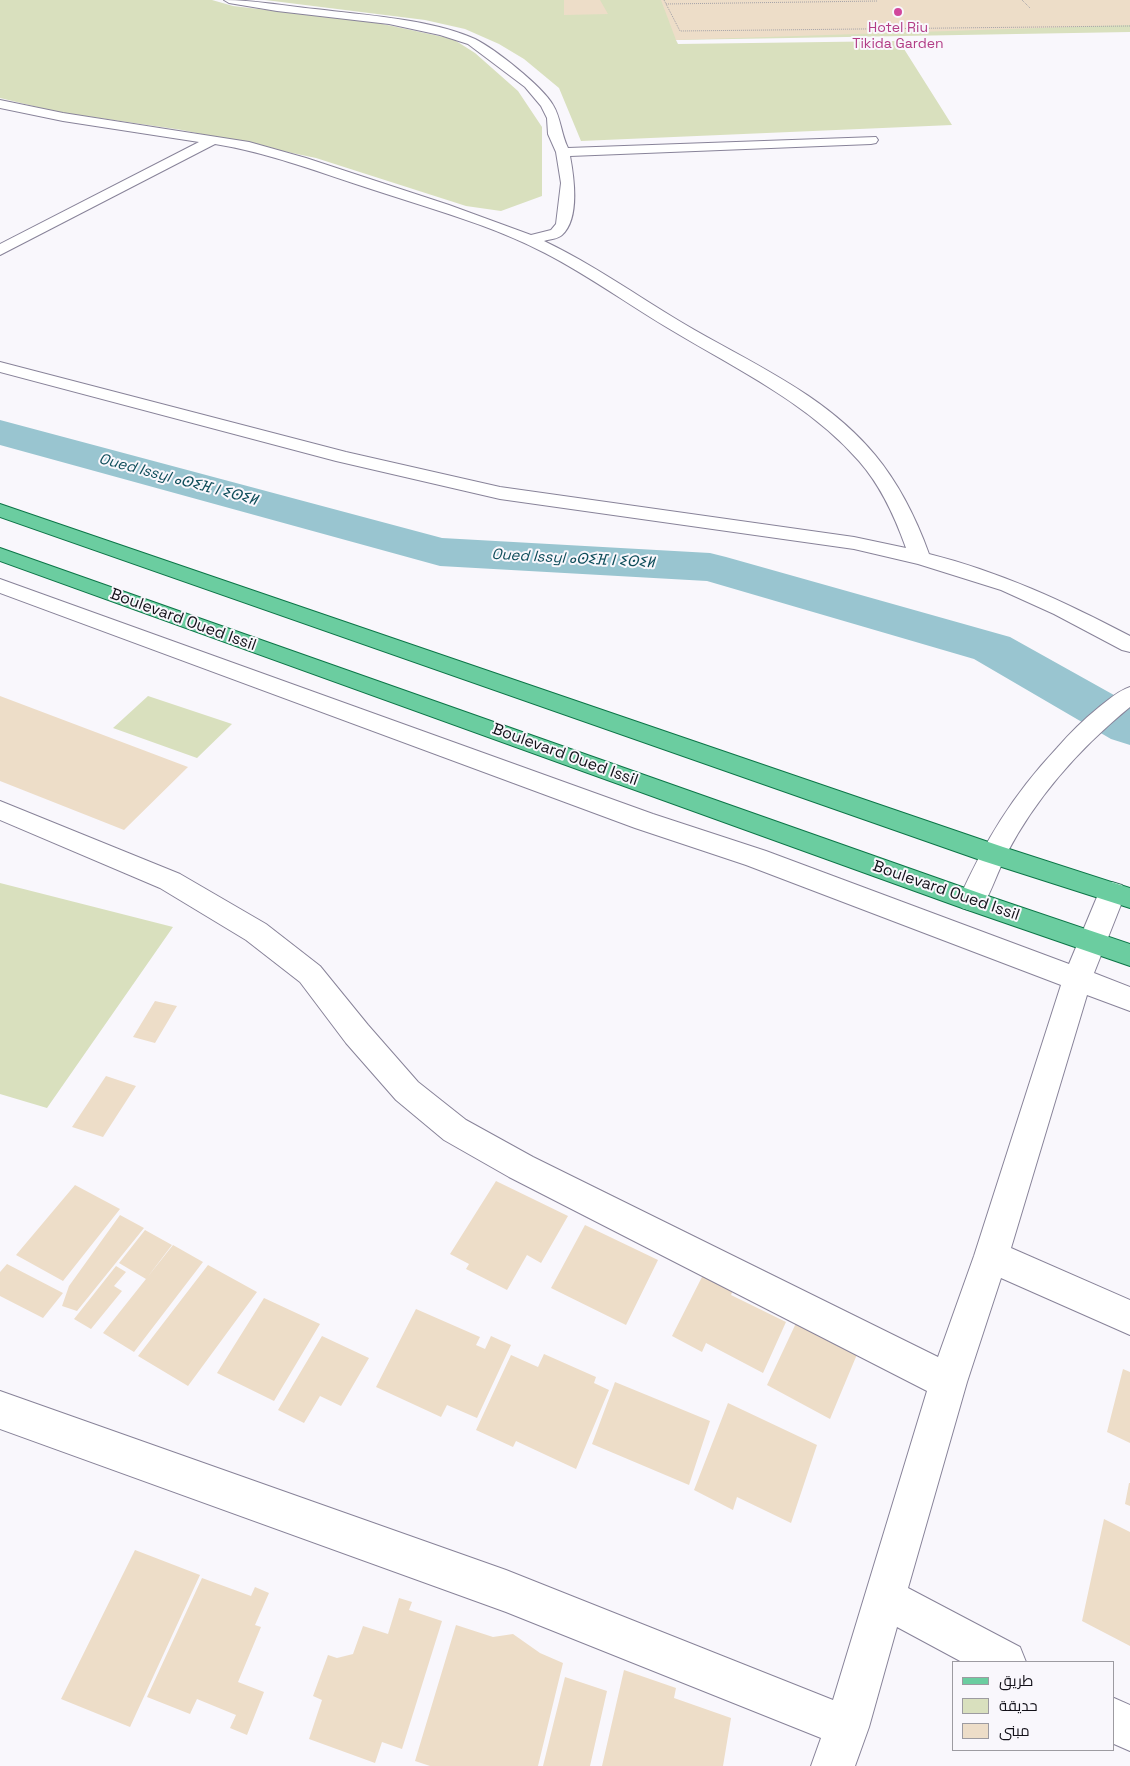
<!DOCTYPE html>
<meta charset="utf-8">
<style>
body{margin:0}
#map{position:relative;width:1130px;height:1766px;overflow:hidden;background:#f9f7fc;font-family:"Space Grotesk",Cairo,sans-serif}
canvas{display:block}
.legend{position:absolute;left:952px;top:1661px;width:162px;height:90px;box-sizing:border-box;background:#f9f7fc;border:1px solid #9d9ba1;margin:0;padding:6px 9px;list-style:none;font-size:15px;color:#121018}
.legend li{display:flex;align-items:center;gap:10px;height:25px}
.legend b{width:25px;border:1px solid #9d9ba1}
</style>
<div id="map">
<canvas width="1130" height="1766"></canvas>
<ul class="legend">
<li><b style="height:6px;background:#6bcda0"></b>طريق</li>
<li><b style="height:14px;background:#d9e0be"></b>حديقة</li>
<li><b style="height:14px;background:#edddc8"></b>مبنى</li>
</ul>
</div>
<script>
const g = document.querySelector('canvas').getContext('2d');
g.lineJoin = 'round';
function paint(path, color) { g.fillStyle = color; g.fill(path, 'evenodd'); }
function trace(path, color, width, dash) { g.strokeStyle = color; g.lineWidth = width; g.lineCap = dash ? 'butt' : 'round'; g.setLineDash(dash || []); g.stroke(path); }
function label(font, color, halo, rows, align = 'center') {
  g.font = font + ' "Space Grotesk","Noto Sans Tifinagh",sans-serif'; g.lineWidth = 4; g.setLineDash([]); g.textBaseline = 'middle'; g.strokeStyle = halo; g.fillStyle = color; for (const [text, x, y, turn = 0] of rows) {
    g.save(); g.translate(x, y); g.rotate((+turn || 0) * Math.PI / 180); g.textAlign = isNaN(turn) ? turn : align; if (halo) g.strokeText(text, 0, 0); g.fillText(text, 0, 0); g.restore();
  }
}
paint(new Path2D(`
 M0 0H212L233 6 378 23 453 39 475 53 518 91 542 127V196L501 211 466 206 316 158 182 130 58 112 0 98Z
 M265 0H1130V32L676 40 678 44 899 41 952 125 581 141 559 88 524 59 499 44 465 29 425 20Z
 M148 696 232 724 197 758 113 728Z
 M0 883 173 927 47 1108 0 1094Z`), '#d9e0be');
paint(new Path2D(`
 M0 420 442 538 710 553 726 557 1010 637 1130 704V745L1111 739 974 659 707 581 440 566 0 445Z`), '#99c5d0');
paint(new Path2D(`
 M564 0H600L608 14 564 15Z
 M661 0H1130V25L676 40Z
 M0 696 188 767 124 830 0 781Z
 M155 1001 177 1006 155 1043 133 1037Z
 M106 1076 136 1086 103 1137 72 1127Z
 M496 1181 568 1216 541 1263 527 1255 507 1290 466 1269 469 1264 450 1254Z
 M75 1185 120 1209 63 1281 16 1255Z
 M120 1215 144 1228 77 1311 62 1306 69 1286Z
 M585 1225 658 1260 626 1325 551 1288Z
 M145 1230 172 1245 146 1279 119 1263Z
 M173 1245 203 1262 134 1352 103 1333Z
 M7 1264 63 1293 43 1318 0 1296V1272Z
 M208 1265 257 1292 188 1386 138 1356Z
 M116 1266 126 1272 114 1286 122 1291 91 1329 74 1319Z
 M704 1273 734 1288 731 1295 786 1322 763 1373 706 1343 702 1352 672 1336Z
 M264 1298 320 1324 274 1401 217 1373Z
 M416 1309 480 1337 476 1345 485 1349 491 1336 511 1345 477 1418 447 1405 441 1417 376 1387Z
 M797 1321 858 1352 830 1419 767 1385Z
 M322 1336 369 1358 341 1406 320 1396 304 1423 278 1410Z
 M544 1354 596 1377 594 1383 609 1390 576 1469 516 1441 513 1447 476 1430 511 1355 538 1367Z
 M1123 1369 1130 1372V1443L1107 1432Z
 M615 1382 710 1421 689 1485 592 1444Z
 M728 1403 817 1445 791 1523 737 1497 733 1510 694 1490Z
 M1129 1483H1130V1506L1125 1504Z
 M1104 1519 1130 1532V1646L1082 1621Z
 M135 1550 200 1575 130 1727 61 1699Z
 M202 1578 251 1596 255 1587 269 1593 255 1625 261 1627 238 1682 264 1692 247 1735 230 1728 236 1715 197 1699 190 1714 147 1697Z
 M399 1598 412 1602 409 1610 442 1621 402 1749 382 1742 375 1763 309 1739 322 1700 313 1696 328 1655 337 1658 353 1654 363 1626 388 1634Z
 M456 1625 493 1637 513 1634 540 1653 563 1663 538 1766H430L415 1761Z
 M624 1670 676 1688 674 1698 731 1718 723 1766H602Z
 M565 1677 607 1691 590 1766H543Z`), '#edddc8');
const minor = new Path2D(`
 M224 0C254 0 284 6 315 9 363 15 431 19 475 39 495 49 542 86 553 105 561 118 561 134 568 148L876 137 878 140 876 143 871 144 570 156C574 177 580 219 562 235 558 239 550 239 544 241 592 264 636 295 681 322 748 362 824 393 875 455 899 484 916 518 929 554 1001 572 1065 602 1130 636V652L1122 650 1054 614 1001 590 918 564 854 549 500 499 336 461 0 372V362L346 452 500 487 854 537 906 548C895 517 881 486 859 461 808 403 738 370 673 331 630 306 590 276 545 253 491 225 432 209 374 190 321 173 270 153 215 144L0 255V244L199 142 63 121 0 108V100L63 113 249 142 306 158 449 205 531 235 551 230 556 224 561 183 556 152 548 134 547 118 541 106 525 87 468 44 440 35 389 24 277 11 229 3Z
 M0 579 653 814 766 851 1069 964 1102 885 1112 882 1122 885 1126 892 1094 973 1130 987V1011L1087 995 1011 1248 1130 1300V1335L1001 1278 967 1382 908 1588 1020 1647 1026 1662H962L897 1627 869 1727 855 1766H811L821 1738 506 1612 0 1429V1391L506 1570 833 1700 927 1391 509 1177 444 1140 396 1100 346 1043 300 982 246 940 160 888 0 820V801L180 874 266 924 320 966 368 1025 418 1082 466 1120 533 1157 938 1357 974 1256 1061 985 746 865 635 828 0 593Z
 M1130 687V707C1081 747 1037 796 1007 853 998 871 992 890 982 908L972 911 962 908 958 901C985 841 1012 796 1057 748 1070 733 1083 720 1098 708 1108 700 1118 691 1130 687Z
 M1114 1698 1130 1705V1751L1114 1744Z`);
const major = new Path2D(`
 M0 504 1003 847 1130 888V908L983 861 0 517Z
 M0 548 982 894 1130 944V966L962 908 0 561Z`);
trace(minor, '#888399', 2);
trace(major, '#0c7547', 2);
trace(new Path2D(`
 M664 0 680 31 1130 26
 M1022 0 1030 8
 M666 4 878 1`), '#a4a2a8', 1, [1, 1]);
paint(minor, '#fff');
paint(major, '#6bcda0');
for (const [x, y, r, color] of [
 [898,12,5,"#d1479c"]
]) { const dot = new Path2D(); dot.arc(x, y, r, 0, 2 * Math.PI); g.fillStyle = color; g.fill(dot); trace(dot, '#f9f7fc', 2); }
label('14px', '#b23c85', '#f9f7fc', [
 ["Hotel Riu",898,28],
 ["Tikida Garden",898,44]
]);
label('italic 15px', '#0f4e5b', '#f9f7fc', [
 ["Oued Issyl ⴰⵙⵉⴼ ⵏ ⵉⵙⵉⵍ",178,480,15],
 ["Oued Issyl ⴰⵙⵉⴼ ⵏ ⵉⵙⵉⵍ",573,559,3]
]);
label('16px', '#121018', '#f9f7fc', [
 ["Boulevard Oued Issil",183,620,20],
 ["Boulevard Oued Issil",565,755,20],
 ["Boulevard Oued Issil",946,891,19]
]);
</script>
